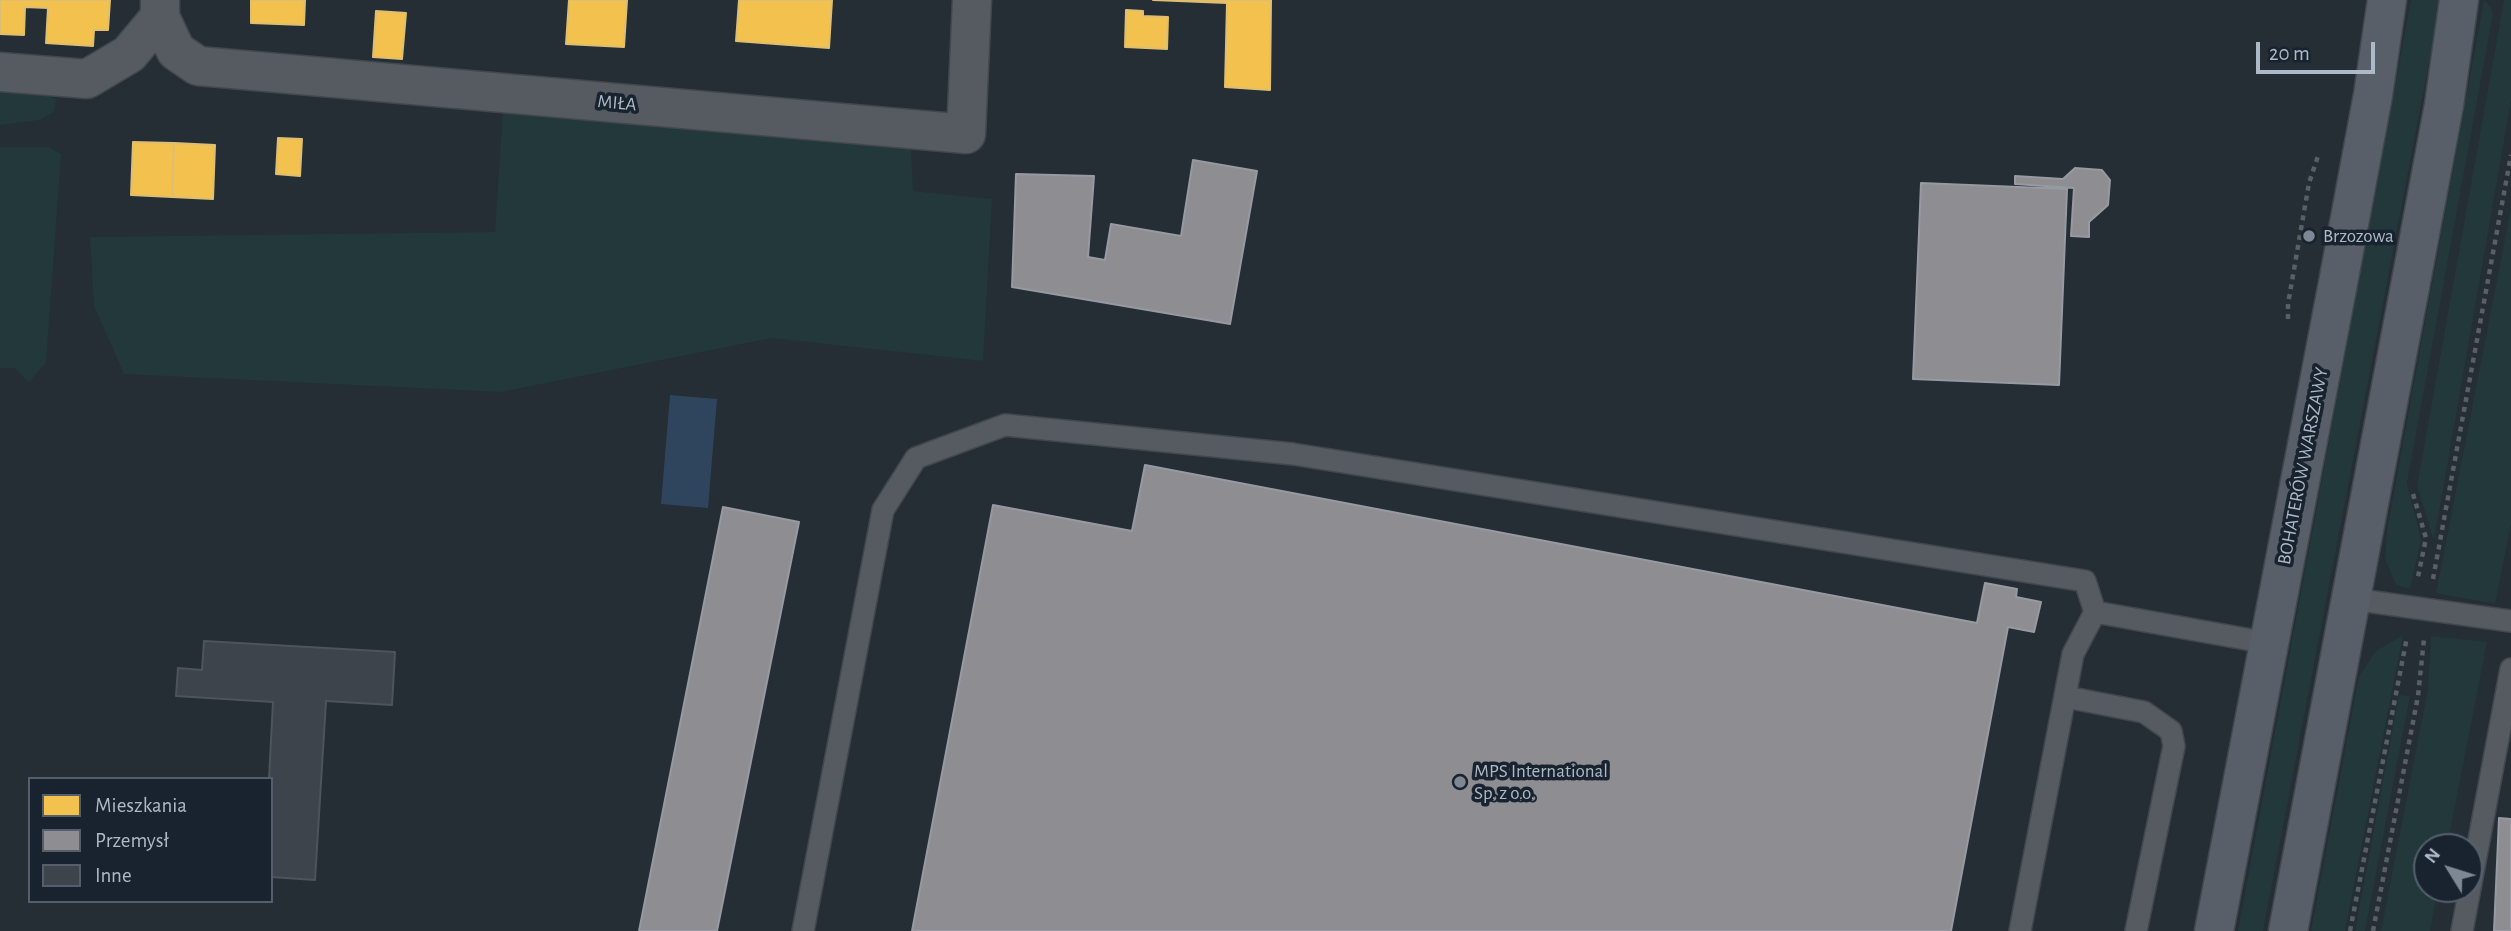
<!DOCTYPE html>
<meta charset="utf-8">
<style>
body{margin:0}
#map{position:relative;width:2511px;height:931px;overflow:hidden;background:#252d35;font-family:"Alegreya Sans",sans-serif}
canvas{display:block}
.legend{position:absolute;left:28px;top:777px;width:245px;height:126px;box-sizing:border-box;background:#192330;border:2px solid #555f6c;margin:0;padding:9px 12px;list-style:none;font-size:21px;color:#aeb9c7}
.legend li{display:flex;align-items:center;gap:14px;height:35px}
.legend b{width:35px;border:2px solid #555f6c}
.north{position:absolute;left:2413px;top:833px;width:70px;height:70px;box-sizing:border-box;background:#192330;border:2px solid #555f6c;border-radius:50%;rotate:308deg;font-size:19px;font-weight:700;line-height:28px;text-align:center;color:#aeb9c7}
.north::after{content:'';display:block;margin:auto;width:24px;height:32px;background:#7e8894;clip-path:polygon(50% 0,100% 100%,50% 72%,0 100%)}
.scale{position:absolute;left:2256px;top:42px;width:119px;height:32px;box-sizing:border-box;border:4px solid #aeb9c7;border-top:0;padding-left:9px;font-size:21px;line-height:24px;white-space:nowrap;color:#aeb9c7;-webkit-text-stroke:5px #192330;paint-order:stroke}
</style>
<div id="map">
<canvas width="2511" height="931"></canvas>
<ul class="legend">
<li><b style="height:19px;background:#f2c14e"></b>Mieszkania</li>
<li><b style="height:19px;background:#8d8d92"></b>Przemysł</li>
<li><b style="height:19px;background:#3d444b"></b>Inne</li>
</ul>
<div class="north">N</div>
<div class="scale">20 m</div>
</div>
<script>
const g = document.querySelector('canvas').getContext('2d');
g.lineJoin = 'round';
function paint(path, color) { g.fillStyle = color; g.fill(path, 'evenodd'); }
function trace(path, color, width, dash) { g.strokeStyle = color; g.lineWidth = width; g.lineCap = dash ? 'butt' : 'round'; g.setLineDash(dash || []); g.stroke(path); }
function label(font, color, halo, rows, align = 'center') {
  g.font = font + ' "Alegreya Sans",sans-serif'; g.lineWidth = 7; g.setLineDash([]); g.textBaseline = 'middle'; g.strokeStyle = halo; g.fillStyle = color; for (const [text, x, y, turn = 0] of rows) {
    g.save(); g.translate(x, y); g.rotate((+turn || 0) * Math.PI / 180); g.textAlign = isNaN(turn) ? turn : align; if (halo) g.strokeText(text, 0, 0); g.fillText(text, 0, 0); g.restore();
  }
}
paint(new Path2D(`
 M2411 0H2441L2263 931H2238Z
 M2484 0 2491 7 2493 14 2407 483 2421 540 2410 589 2396 585 2385 559 2387 530Z
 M2504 0H2511V101L2434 541 2417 486Z
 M0 90 38 92 56 99 54 112 40 120 0 125Z
 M503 110 555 111 911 148 913 191 992 199 983 361 772 338 501 392 124 374 94 306 90 237 495 232Z
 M0 147H49L61 154 46 363 29 382 15 368H0Z
 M2511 208V525L2495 604 2436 593Z
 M2403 635 2345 931H2311L2359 676 2376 651Z
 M2431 636 2487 642 2447 847H2427V889H2438L2430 931H2381L2428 688Z
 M2399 695 2410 696 2365 931H2355Z`), '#22383b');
paint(new Path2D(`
 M670 395 717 399 708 508 661 504Z`), '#2f455e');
const homes = new Path2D(`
 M0 0H110L108 30H94L93 46 46 43 48 8 25 7 24 35 0 34Z
 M251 0H305L304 25 251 23Z
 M569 0H627L624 47 566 44Z
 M739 0H832L829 48 736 41Z
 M1153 0H1271L1270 90 1225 87 1227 3Z
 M1126 10 1143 11V16L1168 17 1167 49 1125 47Z
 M376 11 406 13 402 59 373 57Z
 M278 138 302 139 300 176 276 174Z
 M133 142 174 143 172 197 131 195Z
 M174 143 215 145 213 199 172 197Z`);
paint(homes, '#f2c14e');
trace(homes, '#debf72', 2);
const industry = new Path2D(`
 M1193 160 1257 171 1230 324 1012 287 1016 174 1094 176 1088 257 1105 260 1111 224 1181 236Z
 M2075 168 2102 170 2110 180 2108 205 2089 222V237L2071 236 2074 188 2015 184V176L2063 179Z
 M1921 183 2067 189 2059 385 1913 379Z
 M1145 465 1977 623 1985 583 2017 589 2016 597 2041 602 2034 632 2008 627 1951 931H912L993 505 1132 531Z
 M723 507 799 522 717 931H639Z
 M2499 818 2511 819V931H2494Z`);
paint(industry, '#8d8d92');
trace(industry, '#979aa2', 2);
const building = new Path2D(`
 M204 641 395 652 392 705 326 701 315 880 271 877V779H269L273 702 176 696 178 668 202 670Z`);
paint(building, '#3d444b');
trace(building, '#4d545d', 2);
const lane = new Path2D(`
 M2352 599 2511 621
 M2095 612 2268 643
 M2066 697 2144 712 2171 731 2174 746 2136 931
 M803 931 883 510 916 458 1005 425 1293 454 2085 581 2095 612 2073 654 2020 931
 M2462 931 2511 669`);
const street = new Path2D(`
 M160 17 176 51 198 66 966 134 972 0
 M0 72 87 79 129 54 160 17V0`);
const secondary = new Path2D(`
 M2214 931 2338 283 2373 95 2387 0
 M2288 931 2415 260 2444 105 2459 0`);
trace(lane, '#42474d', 24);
trace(street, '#42474d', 41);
trace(secondary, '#42474d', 41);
trace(new Path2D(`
 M2288 319V304L2309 183 2319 153
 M2413 494 2426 538 2418 577
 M2433 579 2511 155
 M2350 931 2407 637
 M2373 931 2418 696 2424 639`), '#586066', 4.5, [5, 5]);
trace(lane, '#565b62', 21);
trace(street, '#565b62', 38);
trace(secondary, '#595f68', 38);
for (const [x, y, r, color] of [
 [2309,236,7,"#7e8894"],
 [1460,782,7,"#7e8894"]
]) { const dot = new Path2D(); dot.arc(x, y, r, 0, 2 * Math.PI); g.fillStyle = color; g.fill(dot); trace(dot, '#192330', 2.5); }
label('19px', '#aeb9c7', '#192330', [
 ["MIŁA",617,103,5],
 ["BOHATERÓW WARSZAWY",2303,466,-79]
]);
label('19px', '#aeb9c7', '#192330', [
 ["Brzozowa",2323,236],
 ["MPS International",1474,771],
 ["Sp. z o.o.",1474,793]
], 'left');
</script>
